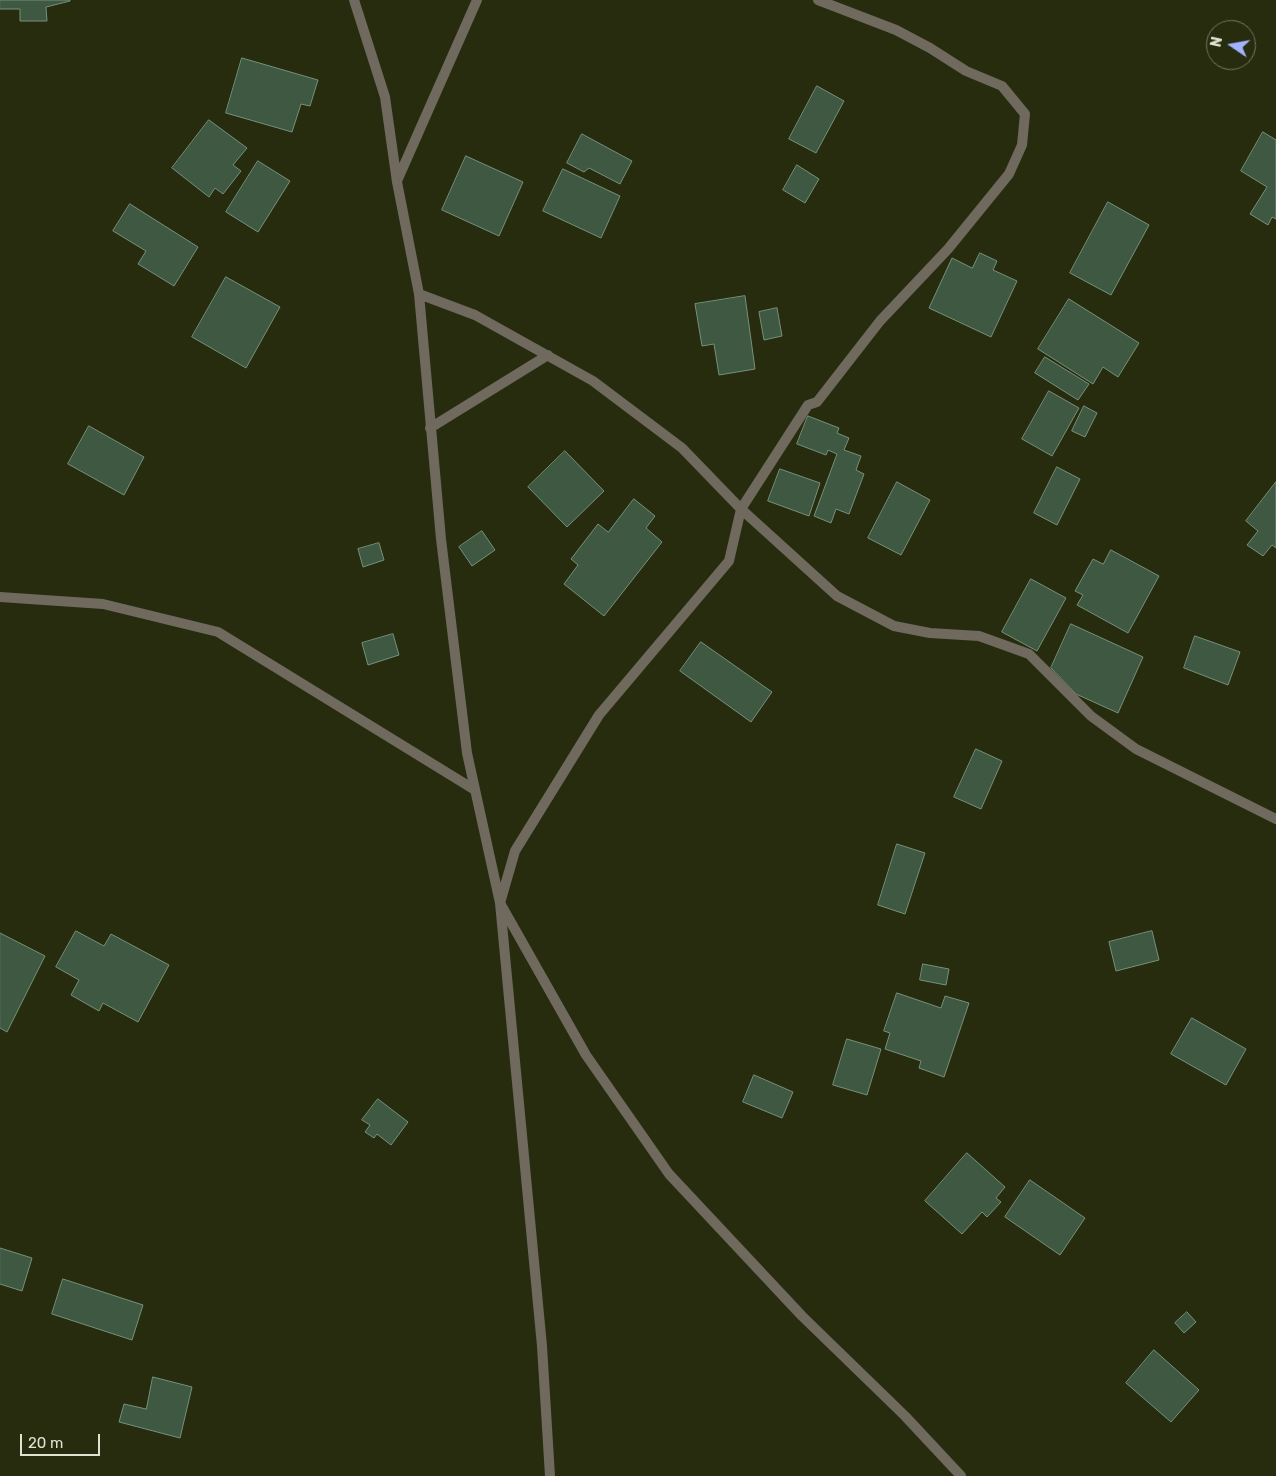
<!DOCTYPE html>
<style>
body{margin:0}
#map{position:relative;width:1276px;height:1476px;overflow:hidden;background:#272c0f;font-family:Rubik,sans-serif}
canvas{display:block}
.north{position:absolute;left:1206px;top:20px;width:50px;height:50px;box-sizing:border-box;background:#272c0f;border:1px solid #71755d;border-radius:50%;rotate:282deg;font-size:14px;font-weight:700;line-height:20px;text-align:center;color:#dfe3d2}
.north::after{content:'';display:block;margin:auto;width:18px;height:22px;background:#a3b2fd;clip-path:polygon(50% 0,100% 100%,50% 72%,0 100%)}
.scale{position:absolute;left:20px;top:1434px;width:80px;height:22px;box-sizing:border-box;border:2px solid #dfe3d2;border-top:0;padding-left:6px;font-size:15px;line-height:18px;white-space:nowrap;color:#dfe3d2;-webkit-text-stroke:4px #272c0f;paint-order:stroke}
</style>
<div id="map">
<canvas width="1276" height="1476"></canvas>
<div class="north">N</div>
<div class="scale">20 m</div>
</div>
<script>
const g = document.querySelector('canvas').getContext('2d');
g.lineJoin = 'round';
function paint(path, color) { g.fillStyle = color; g.fill(path, 'evenodd'); }
function trace(path, color, width, dash) { g.strokeStyle = color; g.lineWidth = width; g.lineCap = dash ? 'butt' : 'round'; g.setLineDash(dash || []); g.stroke(path); }
const building = new Path2D(`
 M0 0H70V1L46 7 47 21H20V9H0Z
 M242 58 318 80 310 106 301 104 292 132 226 113Z
 M817 86 844 101 816 153 789 139Z
 M209 120 247 148 233 165 241 171 223 194 215 188 209 197 172 168Z
 M1263 132 1276 140V219L1272 217 1268 225 1250 214 1267 187 1241 171Z
 M582 134 632 161 620 184 589 168 584 172 567 163Z
 M466 156 523 182 499 236 442 210Z
 M258 161 290 181 258 232 226 212Z
 M797 165 819 179 805 203 783 190Z
 M563 169 620 196 601 238 543 211Z
 M1108 202 1149 225 1111 295 1070 273Z
 M130 204 198 247 174 286 138 264 146 251 113 231Z
 M980 253 997 261 993 270 1017 281 991 337 929 308 952 258 972 268Z
 M226 277 280 307 246 368 192 337Z
 M745 296 755 369 719 375 714 344 702 346 695 304Z
 M1069 299 1139 343 1118 377 1103 367 1093 384 1038 349Z
 M777 308 782 336 764 340 759 312Z
 M1045 357 1089 384 1078 400 1035 373Z
 M1049 391 1079 408 1052 456 1022 439Z
 M1084 406 1097 413 1085 437 1072 431Z
 M808 416 839 428 837 433 849 438 844 450 861 456 856 470 864 474 849 514 836 509 831 523 814 516 837 454 828 450 826 455 797 444Z
 M89 426 144 457 124 495 68 464Z
 M565 451 604 491 567 527 528 487Z
 M1057 467 1080 479 1057 525 1034 513Z
 M780 469 820 483 809 516 768 501Z
 M897 482 930 500 901 555 868 538Z
 M1276 482V548L1272 545 1263 556 1247 545 1258 531 1246 521Z
 M634 499 655 516 646 528 662 542 604 616 564 584 578 565 571 559 598 524 608 532Z
 M482 531 495 550 472 566 459 547Z
 M379 543 384 560 363 567 358 549Z
 M1111 550 1159 576 1128 633 1077 605 1083 595 1075 591 1093 559 1103 564Z
 M1031 579 1066 598 1037 651 1002 632Z
 M1071 624 1143 657 1118 713 1076 694 1051 668Z
 M393 634 399 655 368 665 362 643Z
 M1195 636 1240 652 1228 685 1184 668Z
 M701 642 772 692 751 722 680 671Z
 M976 749 1002 761 981 809 954 797Z
 M897 844 925 853 905 914 878 905Z
 M76 931 104 946 111 934 169 965 138 1022 103 1003 99 1011 71 995 79 980 56 967Z
 M1152 931 1159 960 1116 971 1109 942Z
 M0 933 45 956 7 1032 0 1028Z
 M923 964 949 969 946 985 920 980Z
 M897 993 941 1008 945 996 969 1003 944 1077 919 1068 921 1061 885 1049 890 1033 884 1031Z
 M1192 1018 1246 1049 1226 1085 1171 1054Z
 M847 1039 881 1049 867 1095 833 1085Z
 M754 1075 793 1092 782 1118 743 1102Z
 M378 1099 408 1122 391 1145 377 1134 374 1138 365 1132 370 1125 362 1120Z
 M967 1153 1005 1187 996 1198 1001 1202 987 1217 982 1212 962 1234 925 1201Z
 M1030 1180 1085 1218 1060 1255 1005 1217Z
 M0 1248 32 1258 22 1291 0 1284Z
 M63 1279 143 1305 132 1340 52 1314Z
 M1187 1312 1196 1322 1184 1333 1175 1323Z
 M1154 1350 1199 1390 1171 1422 1126 1383Z
 M153 1377 192 1387 180 1438 119 1422 124 1404 146 1409Z`);
paint(building, '#3e5842');
trace(building, '#76917a', 1);
trace(new Path2D(`
 M354 0 385 97 397 182 419 294 441 539 467 753 500 903 542 1346 550 1476
 M818 0 896 30 930 48 966 71 1002 86 1025 114 1022 145 1009 174 948 249 880 321 817 402 808 405 741 509 729 561 599 715 515 851 500 903 586 1055 669 1174 802 1316 905 1416 961 1476
 M397 181 477 0
 M419 294 475 315 593 381 682 448 741 509 837 596 894 626 930 633 979 636 1029 654 1091 716 1136 749 1276 819
 M430 428 548 355
 M0 597 103 604 218 632 475 790`), '#706a5e', 10);
</script>
